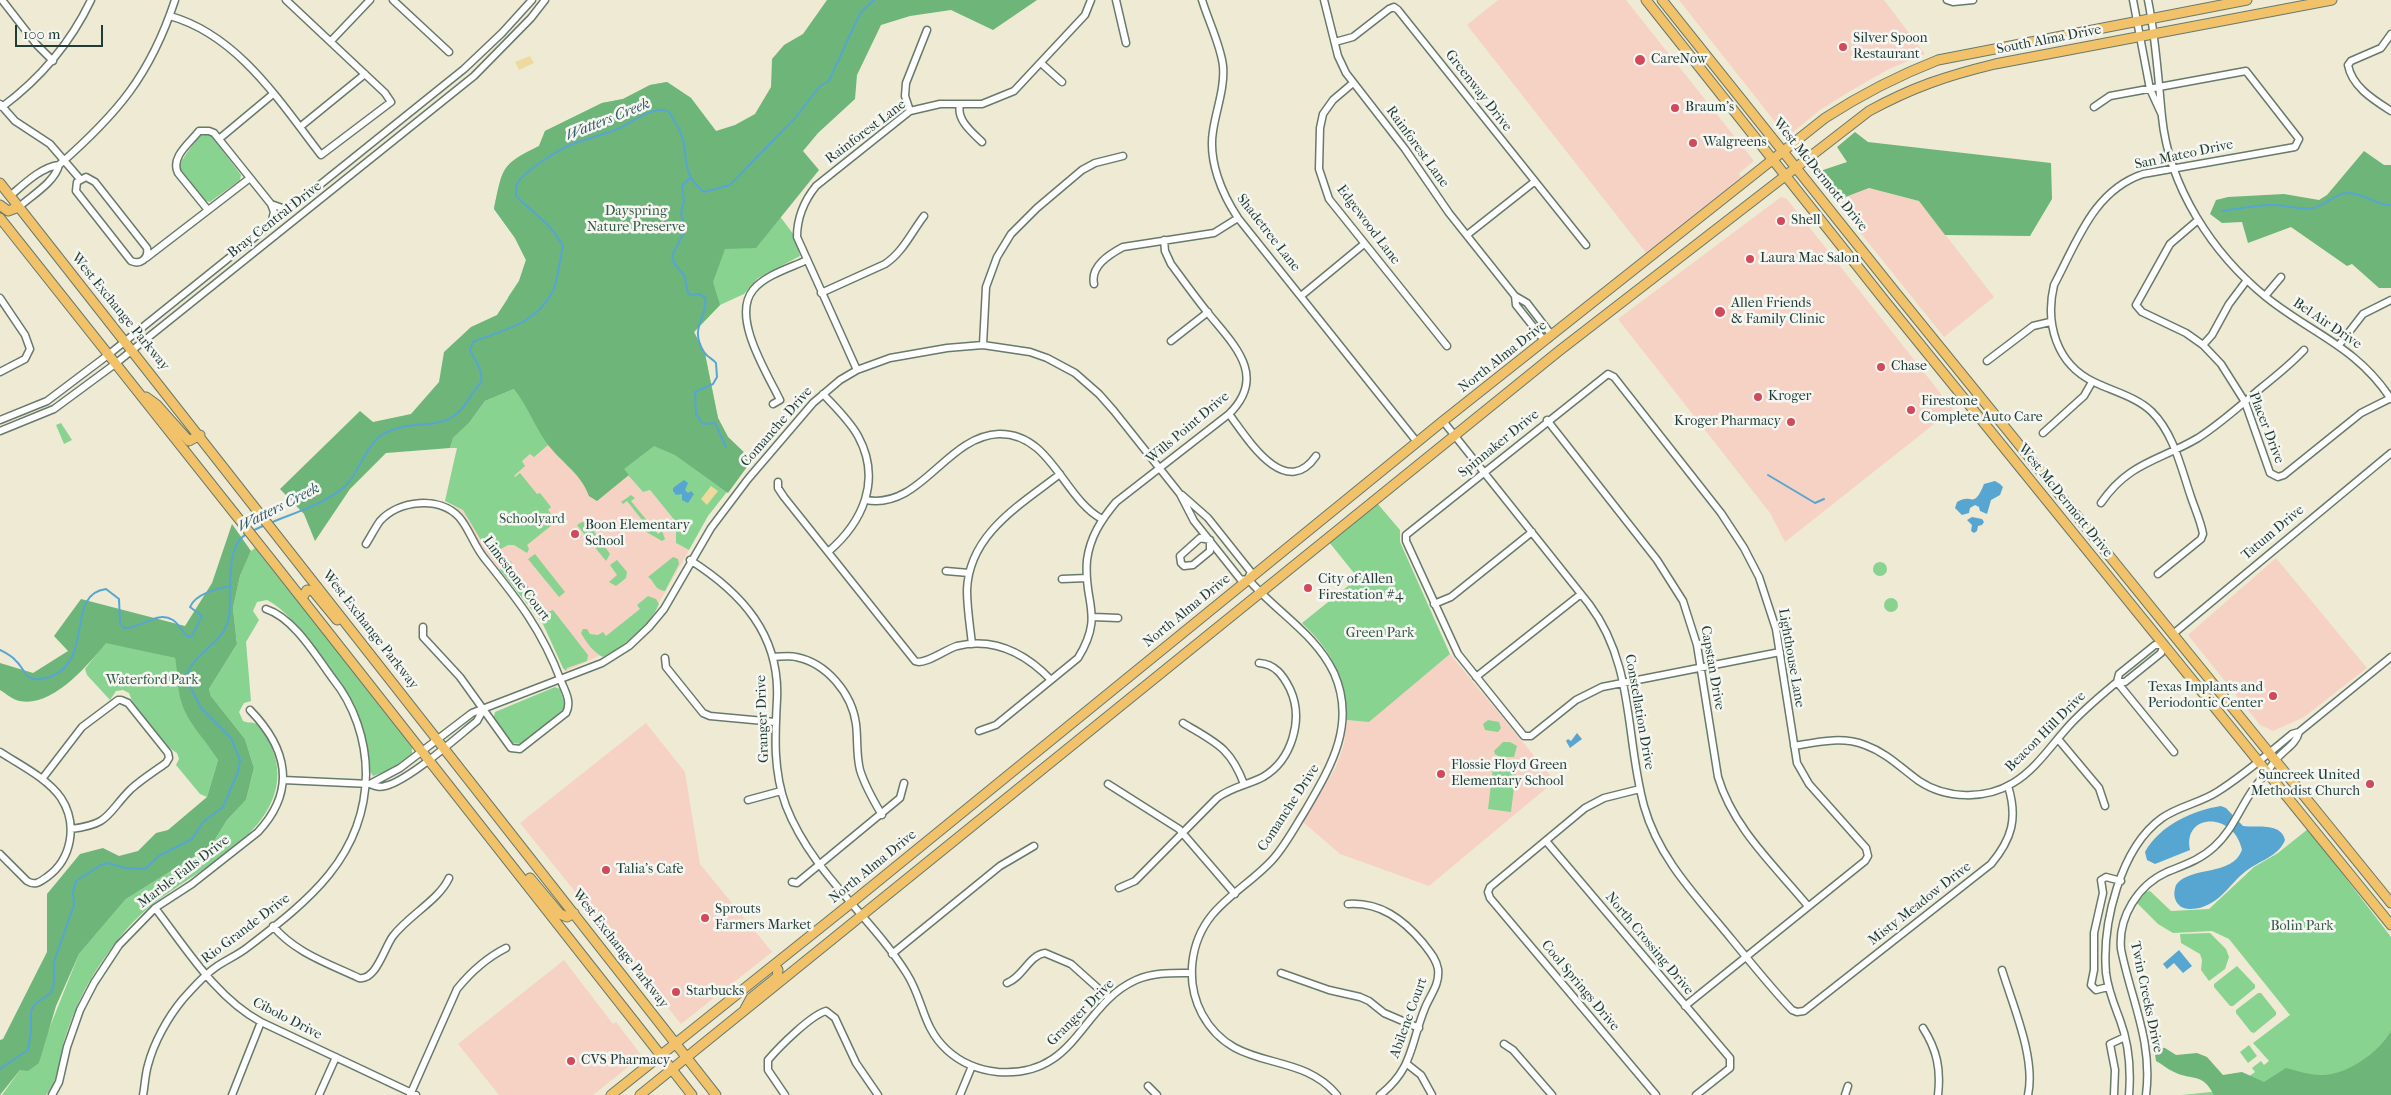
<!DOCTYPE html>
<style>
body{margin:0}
#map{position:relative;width:2391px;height:1095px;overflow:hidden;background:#eeead4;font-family:"IM FELL French Canon",serif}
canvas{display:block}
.scale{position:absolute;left:15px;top:25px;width:88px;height:22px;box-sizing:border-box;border:2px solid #1f3d34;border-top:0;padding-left:6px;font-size:15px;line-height:18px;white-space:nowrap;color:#1f3d34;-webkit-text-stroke:4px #f6f6f2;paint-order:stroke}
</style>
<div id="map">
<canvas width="2391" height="1095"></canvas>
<div class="scale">100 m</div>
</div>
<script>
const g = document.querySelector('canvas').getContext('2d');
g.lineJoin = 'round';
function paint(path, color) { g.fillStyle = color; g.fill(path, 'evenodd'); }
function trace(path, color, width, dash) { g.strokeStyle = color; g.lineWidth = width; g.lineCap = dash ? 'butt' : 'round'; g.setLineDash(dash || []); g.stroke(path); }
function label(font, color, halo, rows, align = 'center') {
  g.font = font + ' "IM FELL French Canon",serif'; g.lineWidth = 5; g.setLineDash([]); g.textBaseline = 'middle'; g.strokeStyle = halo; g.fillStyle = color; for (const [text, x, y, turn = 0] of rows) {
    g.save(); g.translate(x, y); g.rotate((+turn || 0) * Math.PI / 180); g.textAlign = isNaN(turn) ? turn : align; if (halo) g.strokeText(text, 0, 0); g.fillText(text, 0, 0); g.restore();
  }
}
paint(new Path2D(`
 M1498 0H1626L1754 161 1739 173 1741 177 1647 254 1467 25Z
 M1679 0H1884L1925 54 1889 69 1852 90 1820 110 1787 137Z
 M1869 188 1919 201 1994 297 1944 337 1835 201Z
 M1781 197 1787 199 1953 409 1785 542 1770 513 1618 319Z
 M460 436 548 444 567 463 586 487 589 496 597 501 629 475 643 492 650 490 676 522V543L689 550 656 608 614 649 566 671 563 668 550 637 537 615 476 540 466 518 453 504 445 501Z
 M2276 558 2367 668 2304 717 2273 731 2260 725 2188 635Z
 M1450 654 1555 781 1429 886 1340 854 1303 822 1336 767 1344 744 1347 720 1369 721Z
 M646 723 685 772 700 864 772 952 681 1024 520 823Z
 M564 960 613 1024 616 1022 642 1056 593 1095H499L458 1044Z`), '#f6d2c4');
paint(new Path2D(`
 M667 82 691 98 794 235 800 256 758 278 744 294 720 305 694 332 705 354 718 418 728 437 752 460 708 516 689 550 676 543V522L650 490 643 492 628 475 597 501 589 496C582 475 563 459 548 445L534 457 530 454 522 461 525 466 514 476 515 477 520 473 537 494 540 493 551 507 548 510 557 521 527 545 529 549 527 553 514 545H508L490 555 463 510 445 501 457 448H450L453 438 469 423 485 401 514 389 508 297 519 281 526 260 515 238 494 209C503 169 500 165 539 146L545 131 602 103 623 99 650 85Z
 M206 133 211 135 241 175 240 180 210 202 203 200 180 170 178 166 198 137Z
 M61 423 72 440 64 444 56 425Z
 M631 495 635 498 631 501 658 534 662 531 665 539 662 541 643 530 646 525 627 501 623 504 621 502Z
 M1377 503 1400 530V542L1450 654 1369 722 1347 720C1342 675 1336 656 1302 623L1358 578 1329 542Z
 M582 522 588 523 610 554 606 561 577 525Z
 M255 548 412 745V754L390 770 373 776 370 771C365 712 346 689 311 644 298 628 286 610 267 600L257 602 253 611 259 620 246 642 251 701 244 703 239 712 243 721C247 723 250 722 254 723 264 725 274 752 276 761 290 832 192 871 147 909 128 925 113 945 99 966 84 988 73 1013 65 1038 59 1057 60 1079 46 1095H2L20 1070 39 1063 43 1044 79 954 126 899 211 846 227 820 246 800 254 768 245 739 211 696 209 689 237 644 233 608 240 576 251 551Z
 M535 554 565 592 559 597 528 559Z
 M673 557 678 559 679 564 665 591C654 590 654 580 648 577Z
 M508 560 512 562 510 564 548 612 553 610 588 655 587 661 567 668 566 671 563 668 543 624 500 570 501 565Z
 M617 560 627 572 626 578 616 586 609 582 617 575 610 565Z
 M1873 569a7 7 0 1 1 14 0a7 7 0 1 1-14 0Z
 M648 596 656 599 659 604C650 626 624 646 603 657 594 653 586 642 581 633L583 629H587L590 634 598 635 603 632 606 636 640 609 637 605Z
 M1884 605a7 7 0 1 1 14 0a7 7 0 1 1-14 0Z
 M106 642 175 658 197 729 206 739 218 760 207 797 200 794 176 765 179 759 177 753 168 747 133 703 129 693 123 690 116 691 110 700 87 675 85 669Z
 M555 687 560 689 565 706 564 709 521 744 512 743 493 719 495 712Z
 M1488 720 1499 722 1501 728 1498 732 1485 730 1483 724Z
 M1503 742H1510L1517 746 1514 757H1500L1495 754 1494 751Z
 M1494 760 1517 763 1511 812 1488 809Z
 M2308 829 2391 937V1095H2182L2230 1090 2255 1072 2252 1068 2261 1061 2264 1065 2269 1061 2253 1043 2290 1015 2229 939 2212 931 2173 933 2158 924 2137 903 2146 892 2150 891 2171 911 2209 909 2254 867 2278 853Z
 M2210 933 2226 949 2229 957 2225 969 2209 981 2201 970 2202 960 2200 954 2181 943 2180 934Z
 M2237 966 2255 985V988L2233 1006H2230L2214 987V984Z
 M2258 993H2261L2276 1012V1015L2254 1033 2251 1032 2236 1013V1010Z
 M2249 1045 2257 1056 2248 1063 2240 1052Z`), '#88d390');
paint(new Path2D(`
 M827 0H1037L993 30 951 10 910 16 881 25 857 75 855 99 818 133 803 151 819 170 756 248 725 249 713 282 720 305 694 332 705 354 718 418 728 437 752 460 728 493 675 455 654 446 624 469 629 475 597 501 589 496C581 473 559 461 546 442 534 425 527 405 514 389L485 401 469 423 453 438 450 448 386 453 350 489 315 541 304 514 280 489 360 411 373 422 411 414 439 382 444 352 471 327 497 315 519 281 526 260 515 238 494 209C503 168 500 165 539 146L545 131 602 103 623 99 650 85 667 82 691 98 716 131 735 125 755 114 771 87 772 59 784 45 803 34Z
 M1855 132 1868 142 2051 163 2052 199 2030 236 1945 235 1919 201 1869 188 1835 201 1814 173 1847 162 1837 147Z
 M2364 151 2384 165H2391V288H2379L2352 264 2347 266 2291 227 2248 243 2242 222 2222 223 2210 214 2216 200 2228 197 2284 194 2319 200 2327 195Z
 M232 524 251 551 240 576 233 608 237 644 209 689 211 696 245 739 254 768 246 800 227 820 211 846 126 899 79 954 56 1006 39 1063 28 1071 20 1070 0 1095V1040L3 1039 47 952V894L80 854 103 848 119 856 138 851 156 833 168 830 207 797 218 760C207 741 187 723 181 701 177 687 178 672 175 658L106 643C88 665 50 711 16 700 11 698 5 693 0 690V663L33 673 68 651 54 636 81 599 185 626 212 583Z
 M2391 1031V1095H2214C2202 1072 2193 1081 2174 1072 2167 1069 2162 1064 2156 1061L2154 1047 2165 1048 2176 1055 2197 1053 2207 1057 2223 1075 2242 1072 2264 1082 2286 1068C2298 1071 2309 1075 2321 1075 2345 1076 2379 1053 2391 1031Z`), '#6eb57a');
paint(new Path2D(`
 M530 56 534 63 519 70 515 62Z
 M711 486 718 491 707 505 701 499Z`), '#eeda9e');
paint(new Path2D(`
 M684 480 688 483 685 490 688 493 691 491 694 494 688 503 682 500V494L676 495 673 491V488Z
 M1995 481 2000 484 2003 487 2000 495 1991 500 1987 514 1980 511 1979 507 1975 505 1970 508 1969 513 1962 515 1955 508 1957 502C1972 492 1973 511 1984 484Z
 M1972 517 1982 519 1984 522 1982 525 1978 526 1977 531 1974 533 1971 531 1972 525 1967 520Z
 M1577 733 1582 739 1570 748 1566 741 1568 739 1571 741Z
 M2221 806 2226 808 2243 826C2257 828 2281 822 2285 840 2279 856 2259 861 2246 871 2228 885 2218 908 2191 909 2186 909 2181 908 2178 904 2173 898 2174 891 2176 885 2191 865 2232 877 2242 850 2234 811 2182 813 2190 850L2155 864 2147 860 2145 852C2159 826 2193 810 2221 806Z
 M2179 950 2192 966 2183 973 2174 963 2167 969 2163 964Z`), '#57a6d1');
trace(new Path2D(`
 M690 178 682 186 684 201 681 213 685 230 672 256 674 263 684 275 688 293 691 295 700 294 705 298C709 316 688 327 704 352 707 357 713 359 716 363L717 377 713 384 695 392 696 414 703 424 715 423 726 447
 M2222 211C2239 209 2258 204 2276 205 2289 206 2299 210 2313 208 2326 206 2335 193 2347 193 2363 192 2376 206 2391 205
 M1768 475 1815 503 1824 499
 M270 523C291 514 333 501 348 483 360 469 367 444 383 434 420 414 447 440 472 394 474 390 479 386 481 382 484 371 474 359 470 350L473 342C505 329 535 325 553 291 558 280 560 258 563 246 551 223 534 214 516 196 516 192 516 187 517 184 524 171 559 149 573 144 588 138 604 135 620 128 630 123 658 103 669 112 671 114 673 119 675 122 694 150 675 169 704 192L730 185 795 118 820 86 829 81 855 24 861 12 874 0
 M252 531 265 525
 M0 650C6 653 12 656 16 661 22 666 24 675 31 678 37 681 44 679 50 677 95 660 65 594 106 589L119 599 120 623 124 628C142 629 156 610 173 620 180 625 182 632 188 637L192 636 202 616 190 607C195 594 218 588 231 586
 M0 1069 28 1050 31 1032V1011L35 1004 51 993 54 983V962L74 905 73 892 76 881 101 865 108 863 125 868 145 869 159 856 192 839 203 822 223 807 238 772 240 760 231 738 201 708 191 688 184 679C187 674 190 667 194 662 206 647 226 638 229 617 233 594 223 546 248 533`), '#57a6d1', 2);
const minor = new Path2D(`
 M2 0 37 45 53 61
 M393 0 449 52
 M1116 0 1126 43
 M1202 0C1208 20 1221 46 1223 66 1225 88 1216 110 1213 131 1208 161 1222 194 1238 218L1417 442
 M1324 0 1338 56 1346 73 1405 149 1449 213 1515 296 1516 305 1543 339 1549 338 1550 333 1527 303 1515 296
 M1947 0 1953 2 1973 0
 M2133 0 2150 89 2161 113
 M2148 0C2156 39 2158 77 2162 117 2169 187 2212 253 2266 297 2312 334 2356 346 2391 399
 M170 16C238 35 280 102 321 155L391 102 385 93 286 0
 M2391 34 2381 48 2351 61 2348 65C2352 87 2374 100 2391 111
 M331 41 370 0
 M1335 42 1353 37 1389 9 1394 7 1398 10 1586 245
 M1042 64 1062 82
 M1353 83 1333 100 1323 114 1320 128 1319 169 1329 199 1447 346
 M0 104 15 121 50 144 80 179
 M960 105C956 120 973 133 982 142
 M2 107C41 78 70 44 91 0
 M2094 107 2110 96 2246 71 2299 139 2295 147 2143 174C2093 191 2077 242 2054 285 2045 323 2056 364 2094 382 2112 391 2137 397 2152 412 2174 434 2181 468 2191 497 2195 509 2201 522 2203 534L2201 539 2158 574
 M910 111 905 96 906 83 927 30
 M300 127 365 74
 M219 139 273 94
 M86 177 95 182 147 248C149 259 140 265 131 261L76 191 77 182Z
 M10 196C23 185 41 167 59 165
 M271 204 282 208 291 207
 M19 207C31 196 55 182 59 165 117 114 150 76 175 0
 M208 210 178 173C170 157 190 143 199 131H209L214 133 271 204 274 212 271 224
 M2198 220 2170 244 2136 305 2142 312 2186 333 2203 345 2221 364 2245 402 2270 473 2278 477 2284 475 2361 413 2391 398
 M1467 235 1534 182
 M146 258 250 178
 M1094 284C1090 266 1110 254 1123 247L1214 233 1238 218
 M821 293 885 264C903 252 911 233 924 216
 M1301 296 1364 244
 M2265 296 2281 277
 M0 298 25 335 30 349 25 359 0 372
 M1171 341 1208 312
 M983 345 986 287 997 257 1011 234 1037 208 1082 170 1095 163 1123 156
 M2203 345 2212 335 2229 304 2247 280
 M2339 345 2363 314 2391 300
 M1987 361 2033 326 2050 322
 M857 370 797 237C797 217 804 201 816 186L910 111 940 104H982L1014 91 1085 15 1091 0
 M823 394C835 407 849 420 858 436 882 480 863 522 828 552
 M773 404 780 400C767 373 731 317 753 290 765 275 790 268 807 260
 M1229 414C1247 438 1285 501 1316 456
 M0 420 47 401 108 355 464 69 502 33 532 0
 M1547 420 1657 560 1683 601 1697 645 1718 777C1733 828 1775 866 1808 906
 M1443 421 1589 604C1635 665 1625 737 1644 806 1659 860 1699 899 1733 941 1752 964 1771 988 1792 1010L1797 1012 1804 1011 1991 864C2012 839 2018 818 2008 786
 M0 431 54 409 115 364 474 76 531 18 545 0
 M2043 433 2084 396 2092 382
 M778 482V488L784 497 915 661C924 666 946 649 957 646 995 637 1026 654 1051 680
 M1182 495 1208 518 1251 572 1248 578
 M866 500C921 510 946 436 999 434 1051 433 1063 498 1102 519
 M2101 503C2129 462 2159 461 2198 438 2220 424 2241 405 2261 388 2276 376 2291 364 2304 350
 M1200 538 1210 540V551L1193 565 1184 566 1181 563 1180 556Z
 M366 544C371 536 375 528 380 521 399 500 439 496 459 517 469 528 474 546 485 559 518 600 542 630 561 681 565 691 572 702 566 713L520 749 511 748 460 677 423 637V627
 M690 560C742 593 780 635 777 699 775 736 773 771 786 806 812 873 871 916 907 974 924 1001 922 1027 947 1050 961 1063 979 1070 998 1072 1077 1078 1080 1005 1136 980 1154 972 1173 973 1192 973
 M946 571 969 573
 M1062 579 1087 578
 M1248 579C1276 612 1315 633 1334 673 1357 725 1330 768 1305 811 1295 827 1286 844 1274 858 1256 879 1230 893 1212 915 1190 942 1185 982 1202 1014 1235 1075 1298 1048 1337 1095
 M1434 604 1451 597 1532 532
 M1093 617 1118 618
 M2173 634 2391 453
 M972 644C970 626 967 608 967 590 969 534 1020 505 1060 474
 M773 657C780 657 789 655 796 657 827 663 852 694 856 724 858 740 856 754 860 770 865 786 873 800 882 815
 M665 658 666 667 703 713 710 716 775 722
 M1476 677 1581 594
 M2117 682 2174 752
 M1183 723C1216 743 1230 747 1244 784
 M979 731 996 725 1078 658C1105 614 1083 603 1087 560 1090 537 1101 520 1116 502L1229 414C1268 376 1234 345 1208 313 1195 297 1183 280 1171 264L1165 251 1164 240
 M2058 739 2099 788 2105 806
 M1794 746C1817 742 1842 736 1865 745 1887 753 1901 768 1919 781 1946 799 1985 800 2013 783 2035 770 2050 747 2067 728 2082 711 2099 697 2117 682H2125L2161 653 2164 644 2155 645 2119 674 2117 682
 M0 752C20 765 47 778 61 798 78 824 72 859 47 877 40 882 35 886 27 881L0 854
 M42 779 82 727 118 700H121L128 703 168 753 169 758 166 763C155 771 142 779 131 789 106 814 111 824 71 829
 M283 780 370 784C375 786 379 788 385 786 408 781 456 738 477 721L483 710
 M370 784 400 768 472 713 602 663 629 646 649 627 664 609 711 528 748 479 813 403 840 380 857 370 890 358 947 348 983 345 1030 352 1047 358 1075 373 1099 394 1114 411 1180 494 1194 521 1241 580 1248 579
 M1108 784 1179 829 1235 894
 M1640 789 1604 798 1585 808 1490 887 1488 892 1490 898 1656 1095
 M748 800 781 791
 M1546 841 1730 1058V1068L1696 1095
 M792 882 797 883 900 798 904 783
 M1119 888 1135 881 1217 798C1231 787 1248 785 1263 777 1292 760 1304 719 1290 689 1283 675 1275 664 1259 663
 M1348 904C1380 902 1403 919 1423 943 1429 951 1436 958 1438 969 1440 985 1430 995 1425 1008 1410 1044 1414 1068 1380 1095
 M155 908C186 948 216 998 261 1022L416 1095
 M273 926C295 953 330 964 359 978 376 981 384 948 393 936 409 915 439 900 449 878
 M892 954 1000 866 1034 846
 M2002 970C2013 1006 2036 1058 2028 1095
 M1281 973 1329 990 1360 997 1369 1001 1384 1013 1419 1028
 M1007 983C1023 977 1029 955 1045 953L1071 964 1109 998
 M2108 987 2096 990 2091 985 2094 970V933L2103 893 2101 880 2106 877 2121 881
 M1685 1006 1865 861 1868 856 1866 848 1809 784 1797 763 1776 629 1759 577 1744 548 1721 513 1614 377 1608 374 1406 535V541L1458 654 1524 736H1531L1576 700 1602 687 1780 652
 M1923 1028C1937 1050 1941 1069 1938 1095
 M1504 1044 1513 1050 1552 1095
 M1407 1064 1421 1075 1432 1095
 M1148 1086 1157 1095
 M52 1095 59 1082 67 1047 80 1010 94 983 119 945 155 908 192 884 258 832C297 790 287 748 250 710
 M143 1095C145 1085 145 1075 148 1065 154 1042 168 1017 183 999 193 988 204 975 216 967 226 960 238 955 248 947 308 901 365 857 366 774 366 740 354 705 333 679 316 656 294 618 266 609
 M232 1095 261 1022
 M319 1095 336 1057
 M410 1095 457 989C470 973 488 957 506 948
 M785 1095 768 1070V1060C779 1047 811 1015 826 1011L835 1018 856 1063 878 1095
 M960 1095 972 1066
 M1845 1095 1848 1086
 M2114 1095 2115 1070 2110 1044 2125 1037
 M2129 1095C2131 1070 2129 1044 2120 1020 2114 1004 2108 990 2106 973 2102 924 2120 848 2162 818 2179 806 2200 803 2217 792 2243 776 2268 754 2292 734L2299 732 2391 657
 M2146 1095C2153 1041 2131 1000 2121 949 2118 917 2138 885 2167 872 2184 865 2200 860 2214 847 2232 831 2239 810 2252 791 2259 781 2268 771 2275 761 2283 750 2296 745 2299 732`);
const major = new Path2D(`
 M1646 0 1885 301 2391 925
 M1662 0 1896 293 2391 903
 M0 183 716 1095
 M0 205 8 211 19 207
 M0 218 273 562 692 1095
 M146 397 157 405 189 441 200 435
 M302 598 307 590 313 591 337 620
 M530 878 560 914 567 917 574 913
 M745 1009 751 998 777 977 778 970 774 965
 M611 1095 850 904 1443 421 1825 118C1862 94 1897 76 1938 60L2247 0
 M640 1095 1559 351 1869 111C1913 87 1946 76 1995 64L2332 0`);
trace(minor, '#677a6c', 9);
trace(major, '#677a6c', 11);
trace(minor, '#fff', 6);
trace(major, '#f2c26a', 9);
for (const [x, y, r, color] of [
 [1843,47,5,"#d1495b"],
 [1640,60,6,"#d1495b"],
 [1675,108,5,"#d1495b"],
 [1693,143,5,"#d1495b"],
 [1781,221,5,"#d1495b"],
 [1750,259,5,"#d1495b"],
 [1720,312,6,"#d1495b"],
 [1881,367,5,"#d1495b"],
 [1758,397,5,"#d1495b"],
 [1911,410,5,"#d1495b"],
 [1791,422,5,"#d1495b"],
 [575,534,5,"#d1495b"],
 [1308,588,5,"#d1495b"],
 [2273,696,5,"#d1495b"],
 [1441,774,5,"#d1495b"],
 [2370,784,5,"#d1495b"],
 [606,870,5,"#d1495b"],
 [705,918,5,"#d1495b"],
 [676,992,5,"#d1495b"],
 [571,1061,5,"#d1495b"]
]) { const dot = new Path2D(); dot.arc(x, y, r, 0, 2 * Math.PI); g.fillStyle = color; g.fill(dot); trace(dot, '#f6f6f2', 2); }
label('14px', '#1f3d34', '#f6f6f2', [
 ["Silver Spoon",1853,39],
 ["Restaurant",1853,55],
 ["CareNow",1651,60],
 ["Braum's",1685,108],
 ["Walgreens",1703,143],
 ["Shell",1791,221],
 ["Laura Mac Salon",1760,259],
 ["Allen Friends",1731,304],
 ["& Family Clinic",1731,320],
 ["Chase",1891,367],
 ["Kroger",1768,397],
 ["Firestone",1921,402],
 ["Complete Auto Care",1921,418],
 ["Kroger Pharmacy",1781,422,"right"],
 ["Boon Elementary",585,526],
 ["School",585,542],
 ["City of Allen",1318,580],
 ["Firestation #4",1318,596],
 ["Texas Implants and",2263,688,"right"],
 ["Periodontic Center",2263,704,"right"],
 ["Flossie Floyd Green",1451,766],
 ["Elementary School",1451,782],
 ["Suncreek United",2360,776,"right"],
 ["Methodist Church",2360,792,"right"],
 ["Talia's Cafe",616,870],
 ["Sprouts",715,910],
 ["Farmers Market",715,926],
 ["Starbucks",686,992],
 ["CVS Pharmacy",581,1061]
], 'left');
label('14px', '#1f3d34', '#f6f6f2', [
 ["South Alma Drive",2049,40,-11],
 ["Greenway Drive",1478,91,52],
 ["Rainforest Lane",866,132,-37],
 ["Rainforest Lane",1417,147,54],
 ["San Mateo Drive",2184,155,-12],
 ["West McDermott Drive",1820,175,51],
 ["Bray Central Drive",275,220,-38],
 ["Edgewood Lane",1368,225,53],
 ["Shadetree Lane",1268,233,52],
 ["West Exchange Parkway",120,312,51],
 ["Bel Air Drive",2327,324,34],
 ["North Alma Drive",1503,357,-38],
 ["Comanche Drive",777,427,-49],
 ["Wills Point Drive",1188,428,-40],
 ["Placer Drive",2266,428,69],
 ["Spinnaker Drive",1499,444,-39],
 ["West McDermott Drive",2065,501,51],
 ["Tatum Drive",2273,533,-40],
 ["Limestone Court",516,579,53],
 ["North Alma Drive",1187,611,-39],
 ["West Exchange Parkway",370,630,52],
 ["Lighthouse Lane",1791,658,80],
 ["Capstan Drive",1712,668,80],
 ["Constellation Drive",1639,712,80],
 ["Granger Drive",763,719,-92],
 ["Beacon Hill Drive",2046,732,-45],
 ["Comanche Drive",1289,808,-57],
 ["North Alma Drive",873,867,-39],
 ["Marble Falls Drive",184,872,-37],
 ["Misty Meadow Drive",1920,904,-38],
 ["Rio Grande Drive",246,929,-37],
 ["North Crossing Drive",1649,944,50],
 ["West Exchange Parkway",620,949,52],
 ["Cool Springs Drive",1580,986,50],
 ["Twin Creeks Drive",2146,997,78],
 ["Granger Drive",1081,1013,-45],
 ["Abilene Court",1409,1018,-70],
 ["Cibolo Drive",287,1019,27]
]);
label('14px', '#345b46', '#f6f6f2', [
 ["Dayspring",636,212],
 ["Nature Preserve",636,228],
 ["Schoolyard",532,520],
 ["Green Park",1380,634],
 ["Waterford Park",152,681],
 ["Bolin Park",2302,927]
]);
label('italic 15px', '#305c63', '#f6f6f2', [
 ["Watters Creek",608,120,-22],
 ["Watters Creek",279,508,-27]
]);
</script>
